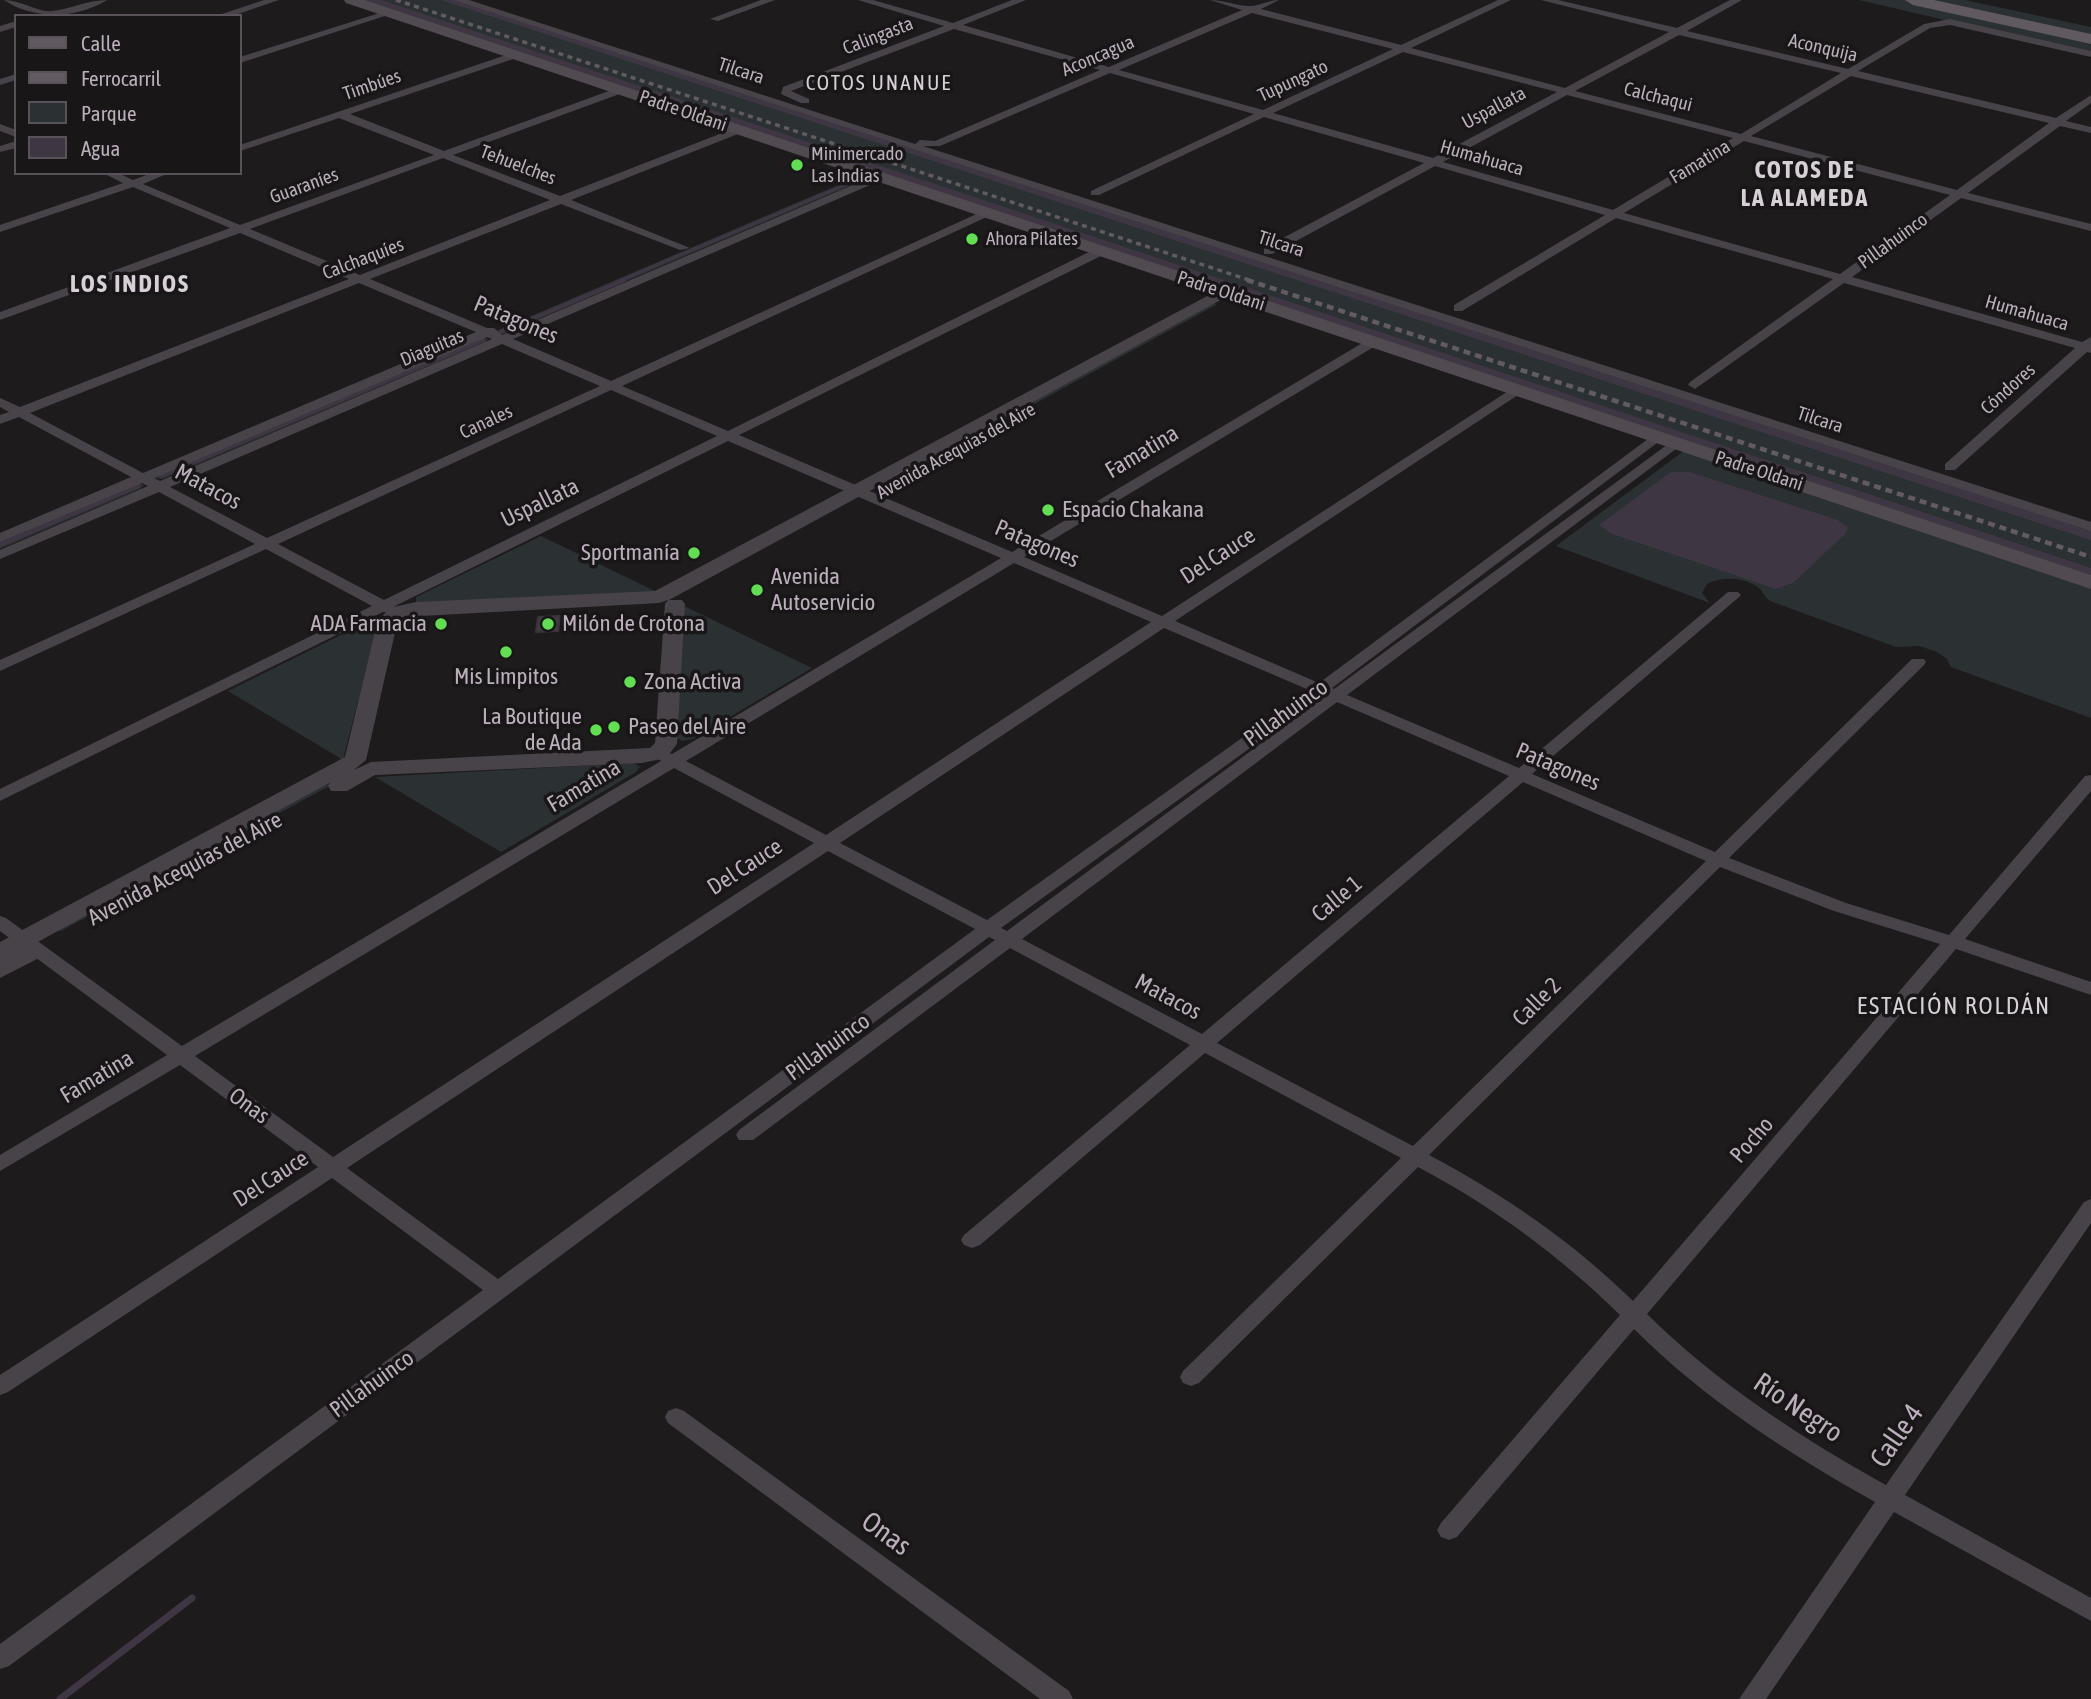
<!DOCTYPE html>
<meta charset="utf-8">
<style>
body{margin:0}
#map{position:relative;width:2091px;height:1699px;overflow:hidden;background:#1d1b1c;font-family:"Asap Condensed",sans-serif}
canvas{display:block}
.legend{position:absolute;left:14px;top:14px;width:228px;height:161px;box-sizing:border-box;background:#181617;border:2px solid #595359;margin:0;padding:9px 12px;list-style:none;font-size:21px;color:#baafbb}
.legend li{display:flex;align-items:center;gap:14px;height:35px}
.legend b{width:35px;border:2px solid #595359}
</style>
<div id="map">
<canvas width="2091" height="1699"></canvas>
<ul class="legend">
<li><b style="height:9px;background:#605960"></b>Calle</li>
<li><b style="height:9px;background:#625b62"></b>Ferrocarril</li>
<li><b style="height:19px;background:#2b3133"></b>Parque</li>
<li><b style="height:19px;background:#3f3644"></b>Agua</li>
</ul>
</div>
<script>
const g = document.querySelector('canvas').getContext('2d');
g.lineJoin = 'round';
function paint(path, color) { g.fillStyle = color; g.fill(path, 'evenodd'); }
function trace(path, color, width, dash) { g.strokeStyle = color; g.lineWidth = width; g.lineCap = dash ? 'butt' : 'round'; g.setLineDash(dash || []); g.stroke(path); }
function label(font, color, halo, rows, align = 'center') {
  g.font = font + ' "Asap Condensed",sans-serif'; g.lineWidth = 7; g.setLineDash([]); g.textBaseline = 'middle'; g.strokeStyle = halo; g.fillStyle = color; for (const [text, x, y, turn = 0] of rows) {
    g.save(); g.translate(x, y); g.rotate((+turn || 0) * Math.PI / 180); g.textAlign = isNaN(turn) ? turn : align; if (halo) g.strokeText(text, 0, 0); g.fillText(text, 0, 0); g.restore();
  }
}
paint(new Path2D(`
 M351 0H459L2091 527V582Z
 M1859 0H1965L2091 27V54Z
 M859 176 868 178 505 333 496 331Z
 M1215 303 1216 305 882 487H876Z
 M484 337 488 339 485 342 163 479 153 478 155 475Z
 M1685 450 2091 587V718L1951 667 1946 658 1935 651 1919 646 1896 647 1770 601C1764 597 1764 593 1759 588 1744 577 1722 576 1707 584L1702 593 1710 603 1556 546Z
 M140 483 144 485 140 489 0 549V541Z
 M541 536 657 592 423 604 416 602V597Z
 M682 605 812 668 693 739 682 741 676 737Z
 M365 623 377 626 343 760 228 691Z
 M634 763 640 767 636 772 501 852 375 777Z
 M341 774 348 776 61 931H53Z`), '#2b3133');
paint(new Path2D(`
 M1671 472H1689L1838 520 1848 528 1845 534 1793 583 1776 589 1612 534 1599 525Z`), '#3f3644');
trace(new Path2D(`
 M619 281 864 177`), '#3f3644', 3.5);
trace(new Path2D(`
 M501 332 624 280
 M161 476 483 340
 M0 545 138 486`), '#3f3644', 4.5);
trace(new Path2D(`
 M60 1699 192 1598`), '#3f3644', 7);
paint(new Path2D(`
 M366 0H381L2091 568V578Z
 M441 0H456L2091 530V540Z`), '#3f3644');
const building = new Path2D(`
 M560 616 558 631 536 632 538 617Z`);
paint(building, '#3f3b3e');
trace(building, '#383538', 2);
paint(new Path2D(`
 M4 0C20 0 40 13 52 11 71 9 87 0 107 0 77 19 33 20 4 0Z
 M264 0H279L232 16H216Z
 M454 0H469L915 144 920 140 935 141 1100 70 954 29 791 91 809 99V103H801L781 94 783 87 944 26 858 0H873L953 23 1012 0H1026L963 25 1109 67 1242 10 1210 0C1224 0 1241 7 1251 6 1260 6 1268 0 1279 0L1261 9 1401 45 1498 0H1511L1411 48 1565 88 1669 32 1541 0H1558L1677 28 1730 0H1742L1687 31 1848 69 1924 24 1950 19 2091 51V57L1950 25 1930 28 1858 71 2056 118 2091 95V103L2066 121 2091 127V133L2060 126 1968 193 2091 224V231L1961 198 1852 277 2082 342 2091 337V353L2087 352 1955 470H1945V464L2075 348 1844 283 1695 389 1688 385 1690 382 1833 279 1616 218 1462 311H1454V305L1605 215 1435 166 1272 254H1264V248L1424 163 1264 117 1099 195H1091V191L1254 114 1110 73 940 146H923L2091 522V531ZM1252 13 1393 49 1263 110 1119 70ZM1679 35 1841 73 1741 134 1575 91ZM1403 52 1557 92 1433 158 1273 113ZM1851 76 2049 123 1957 190 1751 136ZM1567 95 1733 138 1613 210 1443 162ZM1744 141 1950 195 1840 274 1624 213Z
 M761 0H775L718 21 710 19Z
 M386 11 394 13 240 63V57Z
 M16 21V27L0 32V26Z
 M515 52 519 53V57L350 114 444 151 617 88H625V92L453 155 560 196 735 128H743V132L571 200 690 248 680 250 561 204 370 279 487 328H494L502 335 876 175H884V179L513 339 611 381 983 211H991V215L622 386 728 431 1097 248H1105V254L739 435 1012 552 1369 339H1377V345L1024 557 1162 616 1516 386 1523 390 1521 393 1175 621 1319 683 1656 433 1661 434V440L1332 688 1334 689 1675 439 1682 443 1680 446 1347 695 1519 768 1728 592H1738L1741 595 1738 598 1532 774 1715 852 1912 659H1924L1926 662 1924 665 1729 858 1846 903 1949 935 2085 776 2091 775V791L1965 939 2091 982V995L1956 949 1647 1314C1718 1384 1800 1437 1886 1485L2084 1202 2091 1199V1223L1905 1495 2091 1598V1621L1894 1512 1766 1699H1739L1875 1502C1788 1453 1705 1400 1634 1329L1457 1537 1449 1540 1441 1537 1437 1530 1441 1523 1620 1315C1560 1256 1492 1206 1418 1167L1199 1383 1191 1386 1183 1383 1180 1377 1183 1371 1401 1158 1205 1053 980 1245 972 1248 964 1245 961 1240 964 1235 1190 1045 1010 948 753 1140H739L736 1135 739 1130 995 940 989 937 9 1666 0 1669V1644L483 1290 332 1178 8 1392 0 1395V1375L318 1167 180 1065 0 1171V1155L167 1055 0 931V916L6 918 182 1046 661 761 650 753 652 749 658 748 672 754 1001 558 728 441 395 606 394 612H383L0 801V789L372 606 266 549 0 671V660L255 544 159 492 0 559V550L148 486 142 483 0 542V533L131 477 19 417 0 424V415L9 412 0 407V398L20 407 349 279 240 233 0 320V312L230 228 133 187 0 232V225L123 183 103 173H118L133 180 152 173H169L143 184 240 225 434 155 339 118 240 151V145ZM443 158 550 200 360 275 250 229ZM359 283 476 332 143 473 30 413ZM487 337 492 339 160 481 154 478ZM502 344 600 386 267 538 170 487ZM611 390 717 436 384 600 278 544ZM1014 563 1151 622 826 835 686 761ZM1164 628 1309 690 987 920 840 843ZM1322 696 1324 697 1007 931 1001 928ZM1337 702 1509 776 1202 1034 1022 939ZM674 768 814 843 333 1157 195 1056ZM1523 782 1706 861 1413 1146 1217 1043ZM828 851 975 929 498 1279 347 1168ZM1720 867 1834 911 1940 944 1633 1301C1573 1242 1503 1194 1429 1155Z
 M16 74V80L0 85V79Z
 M0 124 16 130V137L0 131Z
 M16 141V148L0 152V146Z
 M676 1408 684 1411 1069 1691 1073 1699H1040L668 1423 665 1417 668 1411Z`), '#484348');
paint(new Path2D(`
 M1224 287 1232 292 1230 295 669 600H682L685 604 677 744 666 758 642 763 375 775 347 791H331L328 786 331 782 34 944 43 946 47 951 43 956 0 978V942L345 757 377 623 389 608 416 602 655 591ZM668 600 665 604 655 743 650 748 371 762 354 770 366 760 397 624 403 617 659 603Z`), '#484348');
paint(new Path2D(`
 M344 0H365L2091 575V589L346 3Z`), '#514b51');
paint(new Path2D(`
 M1905 0H1934L2091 34V44L1913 5Z`), '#605960');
trace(new Path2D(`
 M396 0 1252 281`), '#625b62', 3.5, [5, 4.5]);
trace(new Path2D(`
 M1247 280 2091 557`), '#625b62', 4.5, [7, 5]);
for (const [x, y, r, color] of [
 [797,165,7,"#63dd53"],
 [972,239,7,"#63dd53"],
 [1048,510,7,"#63dd53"],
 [694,553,7,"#63dd53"],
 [757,590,7,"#63dd53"],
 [441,624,7,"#63dd53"],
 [548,624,7,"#63dd53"],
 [506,652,7,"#63dd53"],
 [630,682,7,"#63dd53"],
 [614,727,7,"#63dd53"],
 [596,730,7,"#63dd53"]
]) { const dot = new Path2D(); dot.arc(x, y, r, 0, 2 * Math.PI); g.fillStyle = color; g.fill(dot); trace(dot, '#181617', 2.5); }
label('19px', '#baafbb', '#181617', [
 ["Calingasta",878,36,-21],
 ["Aconquija",1823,48,13],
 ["Aconcagua",1098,56,-23],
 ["Tilcara",741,71,18],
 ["Tupungato",1293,81,-25],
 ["Timbúes",372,85,-19],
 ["Calchaqui",1658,97,14],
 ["Uspallata",1494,108,-28],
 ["Padre Oldani",683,111,19],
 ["Humahuaca",1482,158,16],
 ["Famatina",1700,162,-31],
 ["Tehuelches",518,165,21],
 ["Guaraníes",304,186,-20],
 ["Pillahuinco",1893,241,-36],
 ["Tilcara",1281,244,18],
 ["Calchaquíes",363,259,-21],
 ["Padre Oldani",1221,291,18],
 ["Humahuaca",2027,313,16],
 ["Diaguitas",432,348,-23],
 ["Cóndores",2008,389,-42],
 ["Tilcara",1820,420,18],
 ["Canales",486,422,-25],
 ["Avenida Acequias del Aire",956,451,-29],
 ["Padre Oldani",1759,471,18]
]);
label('19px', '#baafbb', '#181617', [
 ["Minimercado",811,154],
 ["Las Indias",811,176],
 ["Ahora Pilates",986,239]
], 'left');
g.letterSpacing = '2px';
label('21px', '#d7d0d7', '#181617', [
 ["COTOS UNANUE",879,83]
]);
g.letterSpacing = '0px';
label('23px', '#baafbb', '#181617', [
 ["Patagones",516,320,23],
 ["Famatina",1142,452,-31],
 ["Matacos",208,487,28],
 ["Uspallata",540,503,-26],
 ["Patagones",1037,544,23],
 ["Del Cauce",1218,556,-33],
 ["Pillahuinco",1286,713,-36],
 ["Patagones",1558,767,23],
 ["Famatina",584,786,-31],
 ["Del Cauce",745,867,-33],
 ["Avenida Acequias del Aire",185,869,-28],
 ["Calle 1",1337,899,-40],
 ["Matacos",1168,997,28],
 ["Calle 2",1537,1002,-45],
 ["Pillahuinco",828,1047,-36],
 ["Famatina",97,1077,-31],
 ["Onas",249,1106,36],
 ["Pocho",1752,1140,-49],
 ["Del Cauce",271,1179,-33],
 ["Pillahuinco",372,1384,-36]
]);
label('23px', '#baafbb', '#181617', [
 ["Espacio Chakana",1062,510],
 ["Sportmanía",680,553,"right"],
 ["Avenida",771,577],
 ["Autoservicio",771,603],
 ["ADA Farmacia",427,624,"right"],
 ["Milón de Crotona",562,624],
 ["Mis Limpitos",506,677,"center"],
 ["Zona Activa",644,682],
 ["La Boutique",582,717,"right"],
 ["de Ada",582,743,"right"],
 ["Paseo del Aire",628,727]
], 'left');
g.letterSpacing = '2px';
label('bold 24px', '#d7d0d7', '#181617', [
 ["COTOS DE",1805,170],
 ["LA ALAMEDA",1805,198],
 ["LOS INDIOS",130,284]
]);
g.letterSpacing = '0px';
g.letterSpacing = '2px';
label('24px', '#d7d0d7', '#181617', [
 ["ESTACIÓN ROLDÁN",1954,1006]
]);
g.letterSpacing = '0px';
label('28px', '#baafbb', '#181617', [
 ["Río Negro",1798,1408,34],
 ["Calle 4",1897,1436,-55],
 ["Onas",886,1534,36]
]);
</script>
